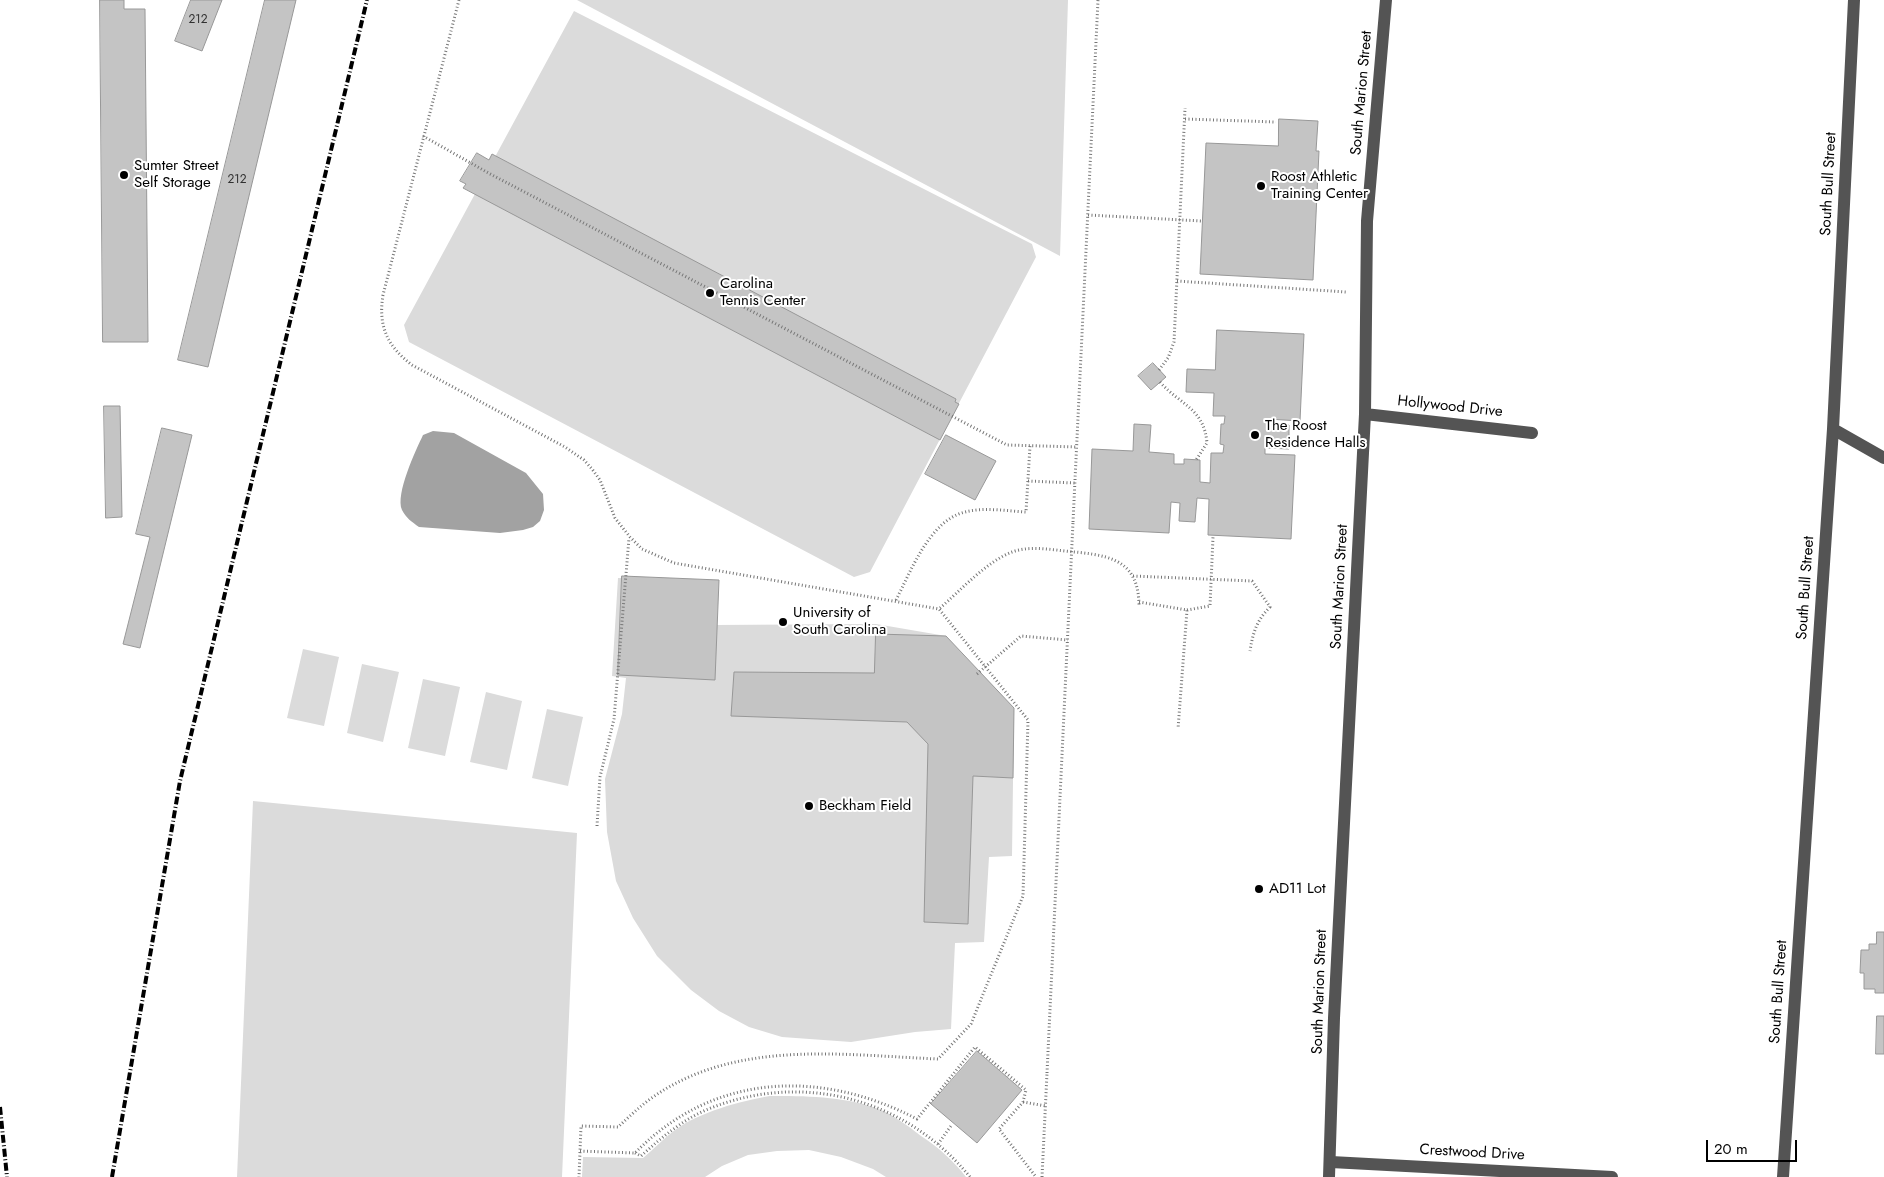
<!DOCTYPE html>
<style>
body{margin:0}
#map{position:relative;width:1884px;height:1177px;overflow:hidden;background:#fff;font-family:Jost,sans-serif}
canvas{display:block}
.scale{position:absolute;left:1706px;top:1140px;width:91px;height:22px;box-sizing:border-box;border:2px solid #000;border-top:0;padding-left:6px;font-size:15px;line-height:18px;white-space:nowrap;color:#000;-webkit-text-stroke:4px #fff;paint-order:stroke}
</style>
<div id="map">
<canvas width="1884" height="1177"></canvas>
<div class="scale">20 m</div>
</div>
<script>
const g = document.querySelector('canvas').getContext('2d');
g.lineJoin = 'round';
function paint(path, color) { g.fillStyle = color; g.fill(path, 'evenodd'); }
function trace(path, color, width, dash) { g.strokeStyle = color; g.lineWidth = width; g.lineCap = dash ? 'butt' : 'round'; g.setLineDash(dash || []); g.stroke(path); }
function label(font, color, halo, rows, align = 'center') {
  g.font = font + ' Jost,sans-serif'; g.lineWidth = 4; g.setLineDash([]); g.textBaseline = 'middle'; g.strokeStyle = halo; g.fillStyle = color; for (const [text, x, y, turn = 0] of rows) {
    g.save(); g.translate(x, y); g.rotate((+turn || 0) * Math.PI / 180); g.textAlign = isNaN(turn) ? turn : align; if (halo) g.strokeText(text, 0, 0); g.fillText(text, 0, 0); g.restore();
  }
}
paint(new Path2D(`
 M577 0H1068L1060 256Z
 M574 11 1032 244 1036 257 870 572 854 577 409 342 404 325Z
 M618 578 715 582 714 625 876 624 946 636 977 674 1014 708 1012 856 989 857 984 942 955 943 951 1029 915 1032 851 1042 782 1037 749 1027 719 1011 691 990 657 956 633 918 616 881 607 832 605 779 622 714 626 678 612 676Z
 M303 649 339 657 324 726 287 718Z
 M362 664 399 672 383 742 347 733Z
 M423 679 460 687 445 756 408 748Z
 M486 692 522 701 507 770 470 762Z
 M547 709 583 717 568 786 532 778Z
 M253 801 577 833 562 1177H237Z
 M770 1096C804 1096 842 1096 876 1108 892 1114 907 1125 921 1136 938 1147 954 1161 966 1177H886L873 1169 841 1157 809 1150 777 1151 748 1155 722 1166 705 1177H582L583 1157 643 1158C654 1149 664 1138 675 1130 700 1112 740 1101 770 1096Z`), '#dbdbdb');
paint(new Path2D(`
 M433 431 454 433 526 473 543 494 544 510 540 521 533 527 523 530 500 533 419 527C412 522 406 518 402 510 395 494 416 450 423 435Z`), '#a2a2a2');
const building = new Path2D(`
 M100 0H124V9H145L148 342H103Z
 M191 0H222L202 51 175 41Z
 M265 0H296L208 367 178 360Z
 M1279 119 1318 121 1316 151H1319L1313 280 1200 274 1206 143 1278 146Z
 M477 153 489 160 492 154 956 399 955 402 959 404 940 440 463 188 466 184 460 181Z
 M1217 330 1304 334 1300 421 1268 419V424L1289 425V449L1265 448V454L1295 455 1291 539 1208 535 1209 499 1197 498 1195 522 1179 521 1180 503 1171 502 1169 533 1089 529 1092 449 1133 451 1134 424 1151 425 1149 452 1174 454V464H1184V459L1200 460V482L1210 483 1211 453H1223L1224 445 1220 444 1221 424H1224L1225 416H1213L1214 393 1186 392 1187 369 1215 370Z
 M1153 363 1166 377 1151 390 1138 376Z
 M104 406H120L122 517 106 518Z
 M162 428 192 435 140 648 123 644 150 537 136 534Z
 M946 435 996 461 975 500 925 474Z
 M622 576 719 580 715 680 618 675Z
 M876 634 946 636 1014 708 1013 778 973 776 968 924 924 922 928 744 907 722 731 716 734 672 874 673Z
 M1877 932H1884V993H1875V989H1864V973H1860L1861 950H1869V944H1876Z
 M1877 1016H1884V1054H1876Z
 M977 1051 1022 1090 977 1143 931 1104Z`);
paint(building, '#c4c4c4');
trace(building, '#989898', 1);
trace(new Path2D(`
 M459 0 383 295C378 326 387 346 412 365L565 447 584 460 592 469 600 480 615 518 630 537 642 549 674 563 939 609 1028 720 1023 896 971 1024 938 1059C842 1055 737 1039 653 1097 640 1106 629 1117 618 1127L581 1126 579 1177
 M1185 119 1276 122
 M423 136 492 175 1007 445 1077 447
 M1088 215 1202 221
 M1177 281 1346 292
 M1159 370 1168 358 1174 342 1185 108
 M1160 382C1180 405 1204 408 1207 443L1196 460
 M1028 481 1075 483
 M1073 522 1098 0
 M1133 576 1252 581 1270 607C1257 620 1253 632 1250 651
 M896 600C911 571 930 520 965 512 984 507 1007 511 1026 512L1030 446
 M1139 602 1187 610 1178 729
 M940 608C960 591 986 562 1012 552 1028 546 1047 549 1065 551 1104 555 1139 556 1139 606
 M1187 610 1210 606 1213 537
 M977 674 1021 636 1068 640
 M597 826 600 777 614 719 629 538
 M1023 1102 1046 1106
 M938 1144 951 1126
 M580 1151 635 1153C714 1072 821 1069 917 1119L975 1047 1026 1090 1023 1102 999 1129 1036 1177
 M635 1153 641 1156C661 1138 681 1121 706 1110 801 1070 906 1098 970 1177
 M1042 1177 1047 1073`), '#767676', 3, [1, 2.5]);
trace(new Path2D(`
 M1365 414 1532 433
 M1833 429 1884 458
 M1331 1162 1612 1177
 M1329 1177 1334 1018 1365 414 1367 221 1386 0
 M1783 1177 1833 429 1854 0`), '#545454', 12);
trace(new Path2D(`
 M0 1107 7 1177
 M112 1177 180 781 367 0`), '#000', 4, [8, 2.5, 1, 2.5]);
trace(new Path2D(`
 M1047 1073 1073 522`), '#767676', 3, [1, 2.5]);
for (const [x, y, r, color] of [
 [124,175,5,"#000"],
 [1261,186,5,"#000"],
 [710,293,5,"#000"],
 [1255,435,5,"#000"],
 [783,622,5,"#000"],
 [809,806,5,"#000"],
 [1259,889,5,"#000"]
]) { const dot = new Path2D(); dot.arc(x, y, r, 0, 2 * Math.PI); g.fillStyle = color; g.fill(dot); trace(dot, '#fff', 2); }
label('12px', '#313131', null, [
 ["212",198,20],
 ["212",237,180]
]);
label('15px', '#000', '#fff', [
 ["South Marion Street",1362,93,-85],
 ["South Bull Street",1829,184,-87],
 ["Hollywood Drive",1450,407,6],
 ["South Marion Street",1340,587,-87],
 ["South Bull Street",1806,588,-86],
 ["South Marion Street",1320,992,-88],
 ["South Bull Street",1779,992,-86],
 ["Crestwood Drive",1472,1153,3]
]);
label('15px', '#000', '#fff', [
 ["Sumter Street",134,166],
 ["Self Storage",134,183],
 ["Roost Athletic",1271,177],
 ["Training Center",1271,194],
 ["Carolina",720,284],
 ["Tennis Center",720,301],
 ["The Roost",1265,426],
 ["Residence Halls",1265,443],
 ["University of",793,613],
 ["South Carolina",793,630],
 ["Beckham Field",819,806],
 ["AD11 Lot",1269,889]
], 'left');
</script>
